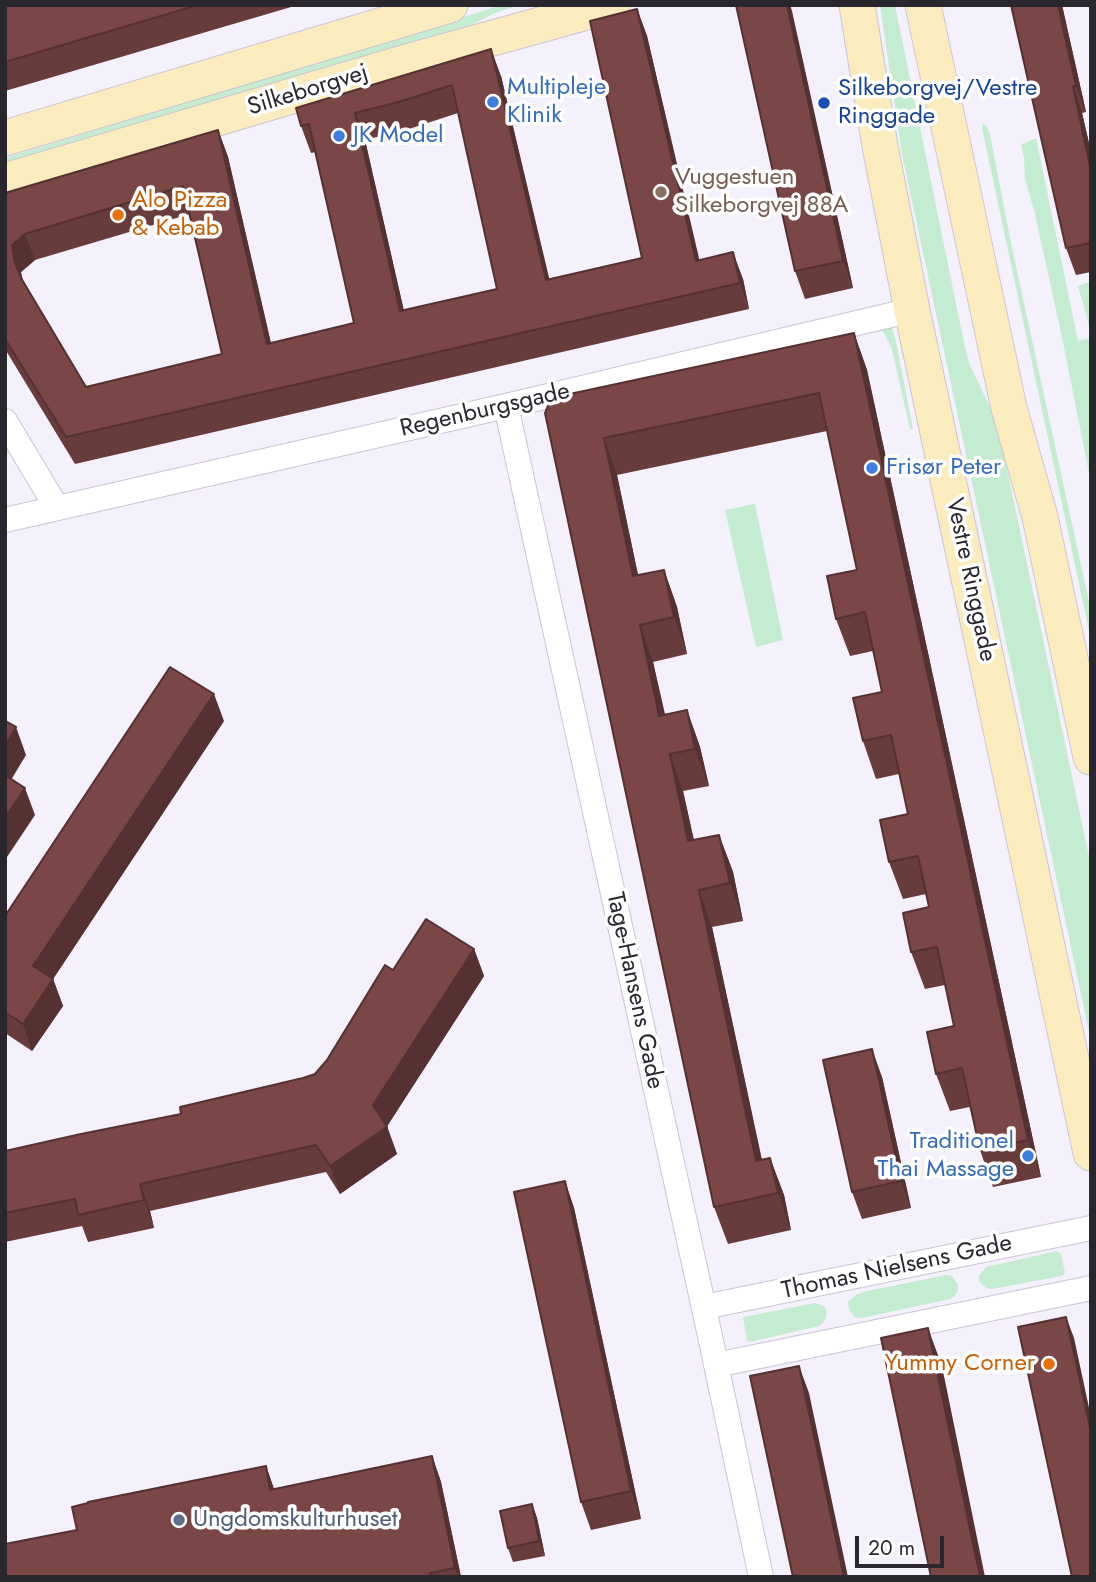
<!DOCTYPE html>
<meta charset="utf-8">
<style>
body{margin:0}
#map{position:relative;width:1096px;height:1582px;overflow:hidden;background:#f4f0fc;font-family:Jost,sans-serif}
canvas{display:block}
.frame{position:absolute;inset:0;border:7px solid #29262e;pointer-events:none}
.scale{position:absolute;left:855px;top:1536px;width:89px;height:32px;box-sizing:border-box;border:4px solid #29262e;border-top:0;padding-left:9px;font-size:21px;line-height:24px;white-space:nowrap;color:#29262e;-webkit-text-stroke:5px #fff;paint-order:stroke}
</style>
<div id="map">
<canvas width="1096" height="1582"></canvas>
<div class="frame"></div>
<div class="scale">20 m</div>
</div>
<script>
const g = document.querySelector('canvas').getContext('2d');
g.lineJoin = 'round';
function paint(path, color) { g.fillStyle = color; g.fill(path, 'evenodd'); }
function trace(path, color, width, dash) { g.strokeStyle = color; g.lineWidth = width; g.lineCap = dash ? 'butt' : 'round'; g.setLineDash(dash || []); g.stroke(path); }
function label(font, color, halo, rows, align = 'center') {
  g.font = font + ' Jost,sans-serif'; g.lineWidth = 7; g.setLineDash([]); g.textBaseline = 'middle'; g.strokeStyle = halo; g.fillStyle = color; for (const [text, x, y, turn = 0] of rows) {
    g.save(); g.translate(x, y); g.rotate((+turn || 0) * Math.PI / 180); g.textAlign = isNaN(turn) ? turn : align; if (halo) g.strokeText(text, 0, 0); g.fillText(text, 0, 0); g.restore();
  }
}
paint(new Path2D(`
 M502 5H518L493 14 461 30 5 164V158Z
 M880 5H895L963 338 969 363 997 422 1091 866V1041L902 154Z
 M983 124 986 125 990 135 1012 248 1091 611V640L982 128Z
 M1036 138 1078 341 1091 338V483L1063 342 1035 214 1025 179 1024 157 1021 145Z
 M1091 281V332L1078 286Z
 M890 326 892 327 896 342 913 429H910L909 425 892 349 882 329Z
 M755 504 783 640 756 647 725 510Z
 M1058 1251 1061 1254 1065 1273 1062 1276 992 1289 986 1288 979 1281V1276L986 1267Z
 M946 1275 952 1276 958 1285C958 1292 956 1296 950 1299L861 1318 854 1317 849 1309 848 1302 856 1295 863 1292Z
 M815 1303 824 1306C829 1314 826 1321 819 1326L750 1342 747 1341 743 1317Z`), '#c3ecd0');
const street = new Path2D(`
 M506 406 710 1336 761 1577
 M5 421 57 508
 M5 520 506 406 912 310
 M704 1307 1091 1228
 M716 1365 1091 1288`);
const secondary = new Path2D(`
 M857 5 880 146 912 310 1091 1153
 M923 5 1009 408 1040 517 1091 757
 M5 138 450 5
 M5 181 403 63 612 5`);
trace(street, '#cbc3d7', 26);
trace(secondary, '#cbc3d7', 37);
trace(street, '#fff', 24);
trace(secondary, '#faecbc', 35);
paint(new Path2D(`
 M5 5H298L5 91Z
 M736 5H790L853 288 805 299 795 271Z
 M1011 5H1062L1086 112 1082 113 1091 152V272L1076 275 1066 248Z
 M637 9 647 36 699 261 743 279 749 309 75 464 5 349V193L218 130 228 157 271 343 354 323 316 152 311 153 301 126 296 108 501 76 549 280 642 258ZM458 113 497 289 404 311 365 140 409 129ZM190 214 222 354 86 387 23 281 21 272 35 260Z
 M854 333 867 370 1041 1177 993 1187 980 1150 970 1107 950 1111 936 1074 954 1026 945 985 925 989 911 952 929 907 926 894 903 899 889 862 908 814 899 774 876 779 863 741 882 692 873 651 850 656 836 619 857 570 827 431 617 475 638 575 664 570 677 607 687 654 653 662 665 714 687 710 700 747 709 786 683 791 694 840 719 835 733 872 743 921 712 927 762 1160 770 1158 784 1195 791 1230 728 1244 714 1207 545 413Z
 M224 721 53 979 63 1006 32 1051 5 1033V916Z
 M474 949 484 976 387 1126 397 1154 340 1194 326 1172 150 1211 154 1228 88 1242 82 1226 5 1242V1151L181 1114 315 1074 327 1060 393 970Z
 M882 1077 911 1208 862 1219 852 1192Z
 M565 1181 574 1208 641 1519 591 1530 581 1502Z
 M432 1456 441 1482 461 1577H5L77 1530 266 1466 274 1489Z
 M532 1504 537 1518 545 1556 513 1562 508 1548Z`), '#693c3c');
paint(new Path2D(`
 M787 5H790L792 11 853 288 843 261Z
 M1058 5H1062L1086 112 1076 86Z
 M637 9 647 36 706 288 696 261Z
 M491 49 501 76 556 307 546 280Z
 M1073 86 1082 113 1091 152V171Z
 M355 113 365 140 410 338 400 311Z
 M218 130 228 157 277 370 267 344Z
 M25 234 35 260 21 272 24 290 15 263 12 245Z
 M733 252 743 279 749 309 740 283Z
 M854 333 867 370 1041 1177 1028 1140Z
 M604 438 617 475 646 613 633 576Z
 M664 570 677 607 687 654 674 617Z
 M640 625 653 662 673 753 659 716Z
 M214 694 224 721 51 982 53 979 63 1006 32 1051 23 1024 33 966Z
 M687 710 700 747 709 786 695 749Z
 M16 727 26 755 5 790V746Z
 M670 754 683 791 702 879 688 841Z
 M25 788 35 815 5 860V818Z
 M719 835 733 872 743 921 730 883Z
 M699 890 712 927 770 1199 756 1161Z
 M474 949 484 976 386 1128 387 1127 397 1154 340 1194 330 1166 373 1105Z
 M872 1049 882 1077 911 1208 901 1181Z
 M770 1158 784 1195 791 1230 778 1193Z
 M565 1181 574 1208 641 1519 631 1491Z
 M140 1184 150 1211 154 1228 144 1200Z
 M1066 1317 1074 1338 1091 1417V1432Z
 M928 1328 942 1366 985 1577H980Z
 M799 1366 809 1393 848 1577H844Z
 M432 1456 441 1482 461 1577H459L455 1568Z
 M266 1466 275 1492 270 1490Z
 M532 1504 537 1518 545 1556 539 1541Z`), '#553131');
const building = new Path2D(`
 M5 5H198L5 62Z
 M736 5H787L843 261 795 271Z
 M1011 5H1058L1076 86H1073L1091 171V243L1066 248Z
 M637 9 696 261 733 252 740 283 66 437 5 339V193L218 130 267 344 354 323 309 124 301 126 296 108 491 49 546 280 642 258 590 21ZM452 85 497 289 400 311 355 113 399 102ZM183 186 222 354 86 387 21 278 15 263 12 245 25 234Z
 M854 333 1028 1140 980 1150 962 1068 936 1074 927 1032 954 1026 937 947 911 952 903 913 929 907 918 856 889 862 880 820 908 814 891 735 863 741 853 698 882 692 865 612 836 619 827 576 857 570 819 393 604 438 633 576 664 570 674 617 640 625 659 716 687 710 695 749 670 754 688 841 719 835 730 883 699 890 756 1161 770 1158 778 1193 714 1207 545 413 551 398Z
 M170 667 214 694 33 966 53 979 23 1024 5 1012V916Z
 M5 721 16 727 5 746Z
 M5 775 25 788 5 818Z
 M426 919 474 949 373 1105 387 1127 330 1166 316 1145 140 1184 144 1200 78 1215 75 1199 5 1213V1151L81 1134 181 1114 180 1107 303 1078 315 1074 327 1060 385 965 393 970Z
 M872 1049 901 1181 852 1192 823 1060Z
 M565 1181 631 1491 581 1502 514 1192Z
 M1066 1317 1091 1432V1577H1072L1018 1327Z
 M928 1328 980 1577H931L881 1338Z
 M799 1366 844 1577H793L750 1376Z
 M432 1456 455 1568 430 1573 431 1577H5V1544L77 1530 72 1507 88 1503V1502L266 1466 270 1490Z
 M532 1504 539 1541 508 1548 500 1511Z`);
paint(building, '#7a4646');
trace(building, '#553131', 2);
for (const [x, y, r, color] of [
 [493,102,7,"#3f7fe0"],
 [824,103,7,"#1a4fb4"],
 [339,136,7,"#3f7fe0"],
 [661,192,7,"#8d6e63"],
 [118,215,7,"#e8710a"],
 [872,468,7,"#3f7fe0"],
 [1028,1156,7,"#3f7fe0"],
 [1049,1364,7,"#e8710a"],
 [179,1520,7,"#5c6f8a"]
]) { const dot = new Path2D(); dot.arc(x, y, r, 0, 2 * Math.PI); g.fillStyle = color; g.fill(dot); trace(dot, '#fff', 2.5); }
label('24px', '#366cbe', '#fff', [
 ["Multipleje",507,88],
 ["Klinik",507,116],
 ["JK Model",353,136],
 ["Frisør Peter",886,468],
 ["Traditionel",1014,1142,"right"],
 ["Thai Massage",1014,1170,"right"]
], 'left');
label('24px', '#164399', '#fff', [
 ["Silkeborgvej/Vestre",838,89],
 ["Ringgade",838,117]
], 'left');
label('24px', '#29262e', '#fff', [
 ["Silkeborgvej",308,91,-17],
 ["Regenburgsgade",485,411,-13],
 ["Vestre Ringgade",970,580,78],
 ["Tage-Hansens Gade",634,991,78],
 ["Thomas Nielsens Gade",897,1268,-12]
]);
label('24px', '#785e54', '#fff', [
 ["Vuggestuen",675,178],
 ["Silkeborgvej 88A",675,206]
], 'left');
label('24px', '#c56008', '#fff', [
 ["Alo Pizza",132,201],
 ["& Kebab",132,229],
 ["Yummy Corner",1035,1364,"right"]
], 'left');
label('24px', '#4e5e75', '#fff', [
 ["Ungdomskulturhuset",193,1520]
], 'left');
</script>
